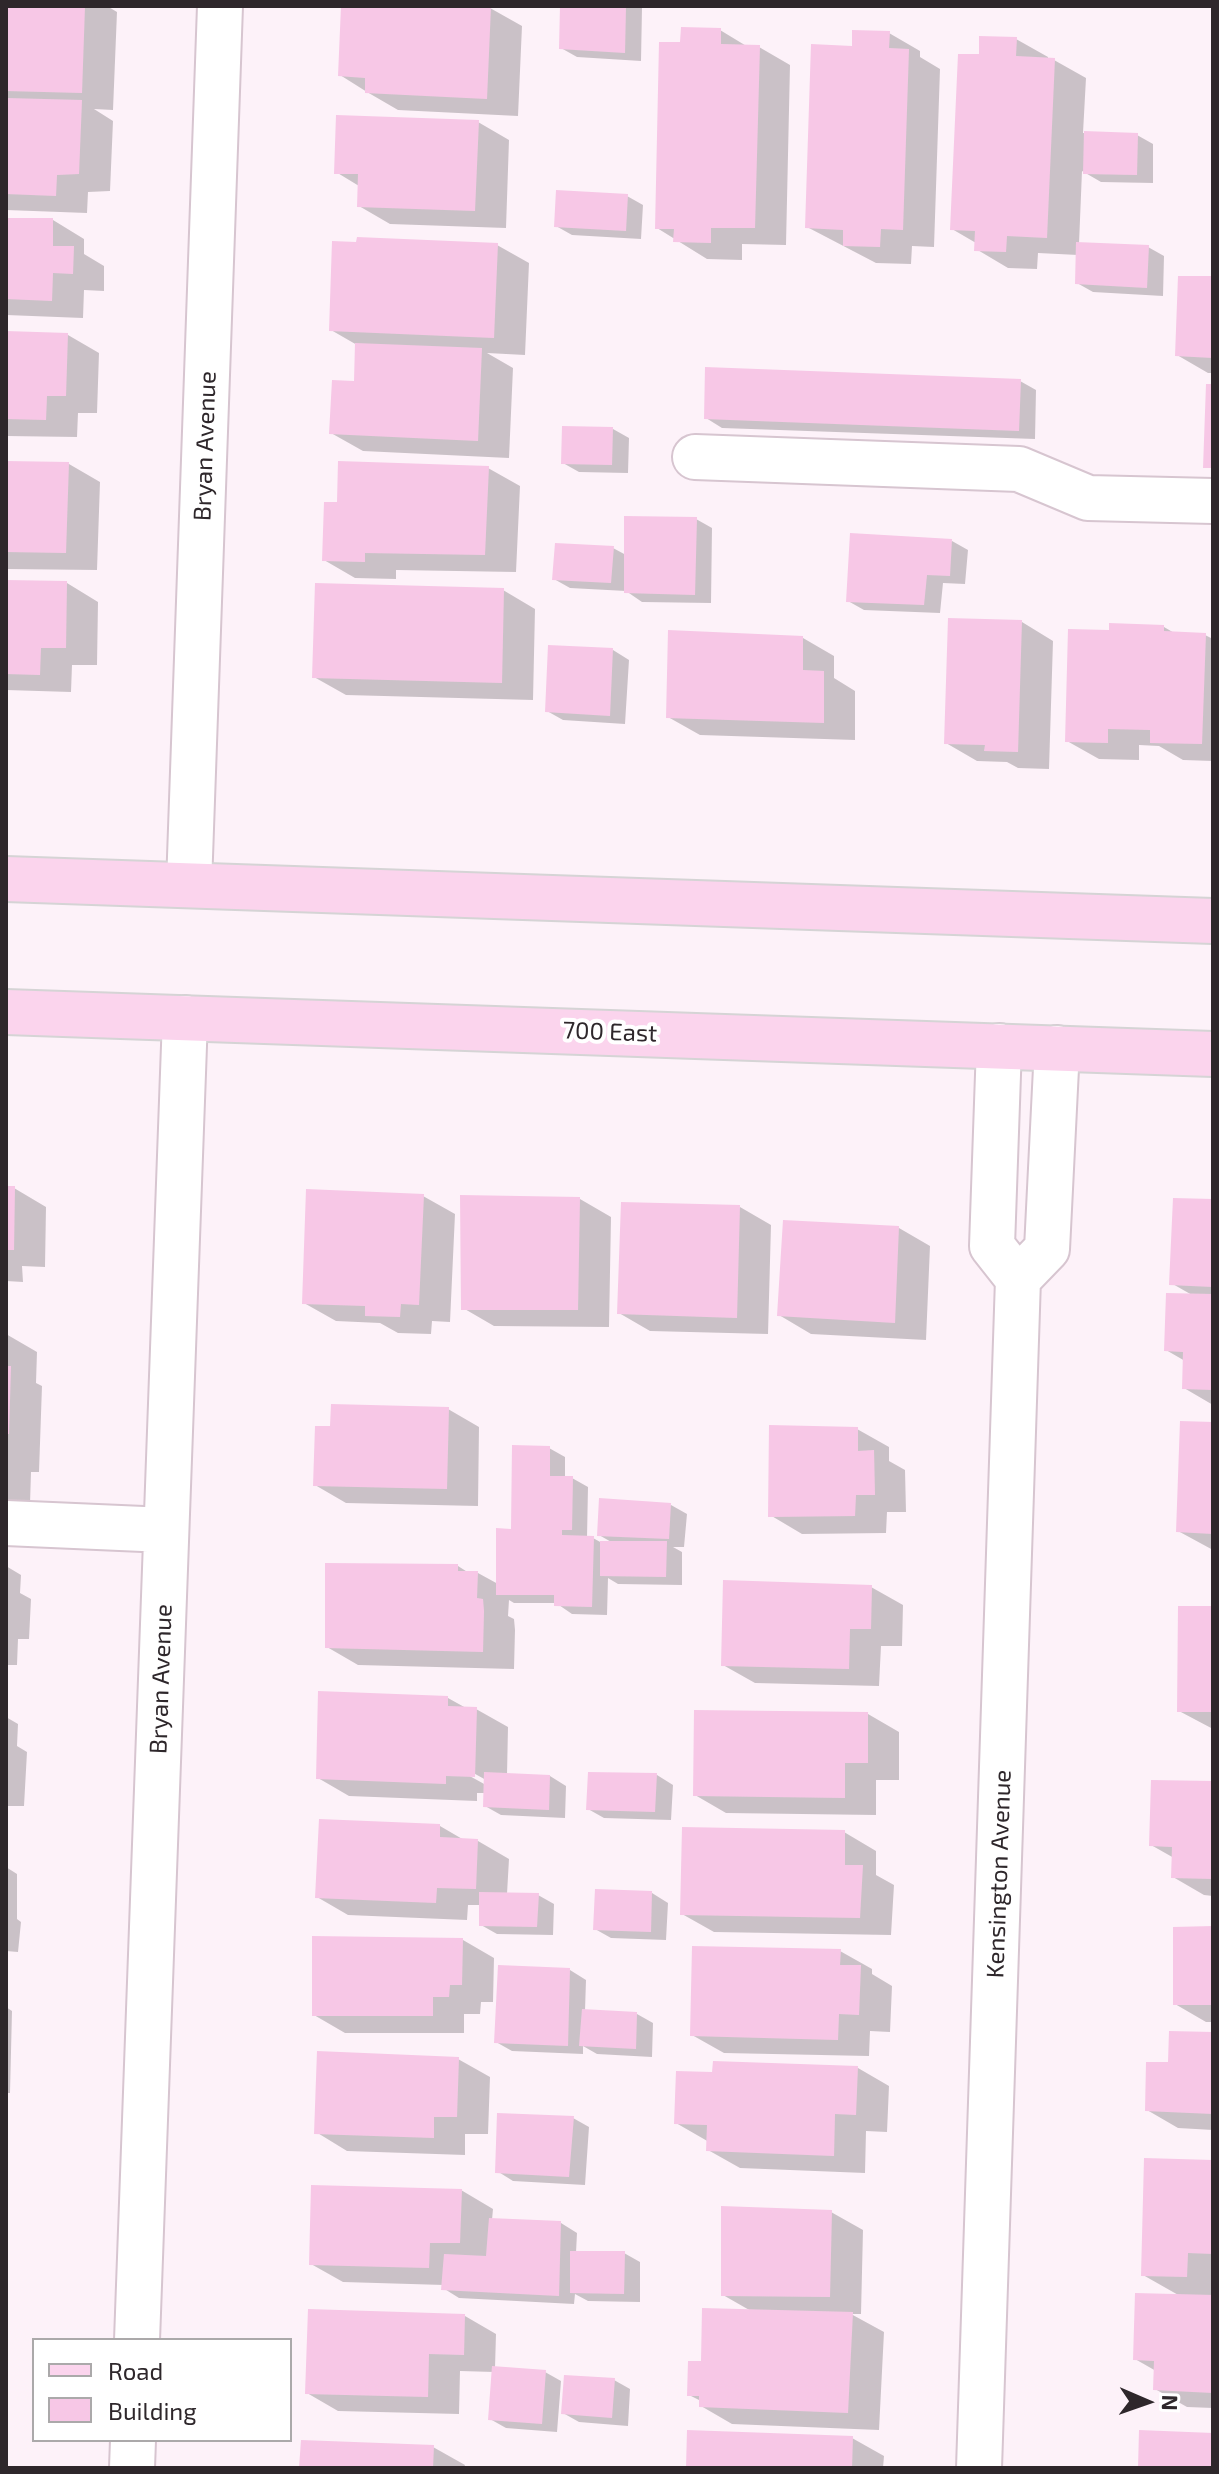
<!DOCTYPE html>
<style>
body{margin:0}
#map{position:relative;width:1219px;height:2474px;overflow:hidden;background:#fdf2f9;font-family:"Exo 2",sans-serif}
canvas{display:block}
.frame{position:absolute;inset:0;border:8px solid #2e272b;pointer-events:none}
.legend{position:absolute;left:32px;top:2338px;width:260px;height:104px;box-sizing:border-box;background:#fff;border:2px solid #aba9aa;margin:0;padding:10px 14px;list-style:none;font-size:24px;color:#2e272b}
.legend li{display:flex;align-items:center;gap:16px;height:40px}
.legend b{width:40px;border:2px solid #aba9aa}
.north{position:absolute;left:1107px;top:2362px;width:80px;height:80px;-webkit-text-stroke:6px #fff;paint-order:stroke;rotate:92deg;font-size:22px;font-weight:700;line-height:32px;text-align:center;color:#2e272b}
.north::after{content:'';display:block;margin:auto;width:28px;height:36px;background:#2e272b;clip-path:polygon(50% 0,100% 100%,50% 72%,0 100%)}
</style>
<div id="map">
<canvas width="1219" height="2474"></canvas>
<div class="frame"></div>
<ul class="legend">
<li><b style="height:10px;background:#fbd4ed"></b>Road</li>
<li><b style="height:22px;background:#f7c7e6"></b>Building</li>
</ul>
<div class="north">N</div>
</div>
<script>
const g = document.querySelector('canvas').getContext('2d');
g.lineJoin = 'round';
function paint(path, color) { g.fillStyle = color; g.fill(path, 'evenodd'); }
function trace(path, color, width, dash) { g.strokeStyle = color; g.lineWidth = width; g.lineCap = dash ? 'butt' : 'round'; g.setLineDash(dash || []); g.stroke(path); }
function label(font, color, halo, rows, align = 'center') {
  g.font = font + ' "Exo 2",sans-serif'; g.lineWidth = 8; g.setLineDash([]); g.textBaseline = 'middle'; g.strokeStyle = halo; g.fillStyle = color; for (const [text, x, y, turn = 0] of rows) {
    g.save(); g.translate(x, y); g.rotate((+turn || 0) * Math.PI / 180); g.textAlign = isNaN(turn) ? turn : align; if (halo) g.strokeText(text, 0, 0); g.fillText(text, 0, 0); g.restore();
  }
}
paint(new Path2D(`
 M6 6H107L117 12 113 110 94 109 113 121 110 191 88 192 87 213 6 210Z
 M343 6 490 8 522 26 518 116 398 110 367 92 340 75Z
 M562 6H637L642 8 641 61 577 57 561 48Z
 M720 30 748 47H759L790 65 786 245 742 244V260L707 259 657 228 682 44Z
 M889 33 920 51V57L940 69 934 247 912 246 911 264 876 263 807 227 854 48Z
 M1016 39 1048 57V59L1054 60 1086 78 1083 133 1137 135 1153 144V183L1101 182 1082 171 1079 244 1148 247 1164 256 1163 296 1093 292 1077 283 1078 255 1038 253 1037 269 1008 268 976 249V243L952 229 981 56Z
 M478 122 509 140 506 228 390 224 359 206V186L336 172Z
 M627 196 643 205 641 239 572 235 556 226Z
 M6 220H53L84 239V254L104 266V291L84 290 83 318 6 315Z
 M497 245 529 263 525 355 487 353 513 368 509 458 363 451 331 433 356 383 357 345 331 330Z
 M1213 278V373H1208L1177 355Z
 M6 333 68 335 99 353 97 413H78L77 437 6 436Z
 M1020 381 1036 390 1035 439 722 428 706 418Z
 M613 429 629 438 628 473 579 472 563 463Z
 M6 463 69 464 100 482 97 570 6 569Z
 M488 468 520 486 516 572 396 570V579L355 578 324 560 339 504Z
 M696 519 712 528 711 603 642 602 626 591 570 588 554 579 613 548 626 555Z
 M952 541 968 550 965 584 943 583 940 613 864 610 848 601Z
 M6 582 67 583 98 602 97 665H72L71 692 6 690Z
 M503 590 535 609 533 700 346 695 314 677Z
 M1022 622 1053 641 1049 769 1018 768 1007 762 977 761 946 743Z
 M1164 627 1176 634 1205 635 1213 639V761L1183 760 1159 746 1139 745V760L1099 759 1067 741 1111 632Z
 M803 638 834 656V678L855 691V740L700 735 668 717Z
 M613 650 629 660 625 724 563 720 547 711Z
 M6 1188H14L46 1207 45 1267 22 1266 23 1282 6 1281Z
 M423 1196 455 1214 450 1322 432 1321 431 1334 398 1333 380 1323 336 1321 304 1303Z
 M580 1199 611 1217 609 1327 494 1326 463 1308Z
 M1213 1201V1405L1184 1388 1185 1361 1166 1350 1192 1295 1171 1283Z
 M740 1207 771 1225 768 1334 650 1331 619 1313Z
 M899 1228 930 1246 926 1340 811 1334 779 1315Z
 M6 1334 37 1352 36 1383 42 1386 39 1472H31L30 1504H6Z
 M448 1409 479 1427 478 1506 346 1503 315 1485 332 1427Z
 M1213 1424V1550L1178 1531Z
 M857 1429 889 1447V1461L905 1470 906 1512H887L886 1533 802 1534 770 1515Z
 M549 1448 565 1457V1478H572L588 1487 587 1538H593L602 1543H613L599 1535 671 1505 687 1514 684 1547H673L682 1552V1585L618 1584 608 1578 607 1615 572 1614 556 1603H514L509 1600 508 1616 514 1619 515 1630 514 1669 358 1665 327 1647 458 1566 469 1573H478L498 1584 513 1531Z
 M6 1566 21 1575 20 1593 31 1599 29 1639H18L17 1665H6Z
 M871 1587 903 1605 902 1646H881L879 1686 755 1683 723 1665Z
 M1213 1608V1729L1179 1711Z
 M448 1698 466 1708 476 1709 508 1727 507 1775 550 1776 566 1786 565 1818 501 1815 485 1806V1793H477V1801L349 1796 318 1778ZM468 1770 486 1780V1785L466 1774Z
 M868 1714 899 1732V1780H876V1815L726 1813 695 1795Z
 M6 1717 18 1724 17 1746 27 1752 24 1806H6Z
 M590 1774 657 1775 673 1785 671 1820 604 1818 588 1809Z
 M1213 1783V1896L1204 1895 1173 1877 1174 1858 1151 1845Z
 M440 1826 464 1840 478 1841 509 1859 507 1894 538 1895 554 1904 553 1935 497 1934 481 1925V1905H468L467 1920 348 1915 317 1897Z
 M844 1832 876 1851V1875L894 1885 891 1935 714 1932 682 1914Z
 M6 1867 17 1874V1919L21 1922 18 1952 6 1951Z
 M652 1893 668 1903 666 1940 611 1938 595 1929Z
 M1213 1928V2022H1206L1175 2004Z
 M463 1940 494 1958 493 2002H481L480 2014H464V2033H345L314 2015Z
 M840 1951 872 1969V1974L892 1986 890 2032 870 2031 869 2056 724 2053 692 2035Z
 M570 1970 586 1980 585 2011 637 2014 653 2023 652 2057 597 2054 583 2046V2054L512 2051 496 2042Z
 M6 2007 12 2011 10 2093H6Z
 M1213 2034V2130L1178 2128 1147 2110 1170 2064Z
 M458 2059 490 2077 488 2134H465V2155L347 2151 316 2132Z
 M858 2068 889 2086 887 2132 866 2131 865 2173 740 2168 708 2150 709 2142 676 2123 714 2074Z
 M573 2118 589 2127 585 2185 513 2181 497 2171Z
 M6 2146 8 2147 6 2223Z
 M1213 2162V2408L1187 2407 1155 2389 1156 2371 1135 2359 1180 2296 1143 2275Z
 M461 2190 493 2209 492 2220 561 2223 577 2233 576 2253H624L640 2262V2302L588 2301 575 2294 574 2304 459 2298 443 2288 444 2285 343 2282 311 2264Z
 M831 2212 863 2230 861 2314H851L884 2332 879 2430 732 2424 701 2406V2401L689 2395 703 2363 751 2311 723 2295Z
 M465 2316 496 2334 495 2368 545 2372 561 2381 557 2432 506 2428 490 2419 494 2372 460 2371 459 2414 338 2411 307 2393Z
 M614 2380 630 2389 628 2426 579 2422 563 2413Z
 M852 2438 884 2456 883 2468H688Z
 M433 2447 465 2465 464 2468H301Z`), '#0003');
paint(new Path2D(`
 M6 6H85L82 93 6 91Z
 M341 6H491L487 99 365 93V78L338 76Z
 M560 6H626L625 53 559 49Z
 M681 27 721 28V44L760 45 755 228H711V243L673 242 674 229H655L659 42H680Z
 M852 30 890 31 889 48 909 49 903 230 881 229 880 247 843 246V230L805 228 811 44 852 46Z
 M979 36 1017 37 1016 56 1055 58 1047 238 1007 236 1006 252 974 251 975 231 950 230 958 54H979Z
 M6 98 82 100 79 174 57 175 56 196 6 194Z
 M336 115 479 120 475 211 357 207 358 174H334Z
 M1084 131 1138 133 1137 175 1083 174Z
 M556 190 628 194 626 231 554 227Z
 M6 218H53V246H74L73 274 53 273 52 301 6 299Z
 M357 237 498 243 494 338 329 331 332 241 356 242Z
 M1076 242 1149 245 1147 288 1075 284Z
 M1178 276H1213V358L1175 356Z
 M6 331 68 333 66 396H47L46 420 6 419Z
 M355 343 482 348 478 441 329 434 332 380 354 381Z
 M705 367 1021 379 1019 431 704 419Z
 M1206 384H1213V468H1203Z
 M562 426 613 427 612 465 561 464Z
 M6 461 69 462 66 553 6 552Z
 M338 461 489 466 485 555 365 553V562L322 561 324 502H337Z
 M624 516 697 517 695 595 624 593Z
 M850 533 952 539 950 576 927 575 924 605 846 602Z
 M555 543 614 546 611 583 552 580Z
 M6 580 67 581 66 648H41L40 675 6 674Z
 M315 583 504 588 502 683 312 678Z
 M948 618 1022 620 1018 752 984 751 985 745 944 744Z
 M1109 623 1164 625V631L1206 633 1202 744 1150 743V730L1108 729V743L1065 742 1068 629 1109 630Z
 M668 630 803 636V670L824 671V723L666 718Z
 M548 645 613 648 610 716 545 712Z
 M6 1186H15L14 1250H6Z
 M306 1189 424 1194 419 1305 401 1304 400 1317 365 1316V1306L302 1304Z
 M460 1195 580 1197 578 1310H461Z
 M1173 1198 1213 1199V1287L1169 1285Z
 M621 1202 740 1205 737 1318 617 1314Z
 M783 1220 899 1226 895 1323 777 1316Z
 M1166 1293 1213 1294V1390L1182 1389 1183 1352 1164 1351Z
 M6 1366H11L9 1434H6Z
 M331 1404 449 1407 447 1489 313 1486 315 1426H330Z
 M1180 1421 1213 1422V1534L1176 1532Z
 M769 1425 858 1427V1451L874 1450 875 1495H856L855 1516 768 1517Z
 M512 1445 550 1446V1476H573L572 1530H562V1535L594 1536 592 1607 554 1606V1595H496V1528L511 1529Z
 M599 1498 671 1503 669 1539 597 1536Z
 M600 1541H667L666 1577 600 1576Z
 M325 1563 458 1564V1571H478L477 1598 483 1599 484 1611 483 1652 325 1648Z
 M723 1580 872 1585 871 1629H850L849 1669 721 1666Z
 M1178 1606H1213V1712H1177Z
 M318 1691 448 1696V1706L477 1707 475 1777 446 1776V1784L316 1779Z
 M694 1710 868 1712V1763H845V1798L693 1796Z
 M484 1772 550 1775 549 1810 483 1807Z
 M588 1772 657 1773 655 1812 586 1810Z
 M1151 1780 1213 1781V1879L1171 1878 1172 1847 1149 1846Z
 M319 1819 440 1824V1837L478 1839 476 1889 437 1888 436 1903 315 1898Z
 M682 1827 845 1830V1865H863L860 1918 680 1915Z
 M595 1889 652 1891 651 1932 593 1930Z
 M479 1892 539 1893 537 1927 479 1926Z
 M1213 1926V2005H1173V1927Z
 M312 1936 463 1938 462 1985H450L449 1997H433V2016H312Z
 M692 1946 841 1949 840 1965H861L859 2015 839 2014 838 2040 690 2036Z
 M498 1965 570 1968 568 2046 494 2043Z
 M582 2009 637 2012 636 2049 579 2046Z
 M1169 2031 1213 2032V2114L1145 2111 1146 2062H1168Z
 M317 2051 459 2057 457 2117H434V2138L314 2134Z
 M713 2061 858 2066 856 2115 835 2114 834 2156 706 2151 707 2125 674 2124 676 2071 712 2072Z
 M497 2113 574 2116 569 2177 495 2173Z
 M1144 2158 1213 2160V2254L1188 2253 1187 2277 1141 2276Z
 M311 2185 462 2189 460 2243H430L429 2268 309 2265Z
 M721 2206 832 2210 830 2297 721 2296Z
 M489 2218 561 2221 559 2296 441 2290 444 2254 486 2256Z
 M570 2251H625L624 2294 570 2293Z
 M1135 2293 1213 2295V2393L1153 2390 1154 2361 1133 2360Z
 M702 2308 853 2312 848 2413 699 2407V2396H687L688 2361H701Z
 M308 2309 465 2314 464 2355 429 2354 428 2397 305 2394Z
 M492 2366 546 2370 542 2424 488 2420Z
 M564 2375 615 2378 612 2418 561 2414Z
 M687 2430 853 2436 852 2468H686Z
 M1139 2430 1213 2433V2468H1138Z
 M301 2440 434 2445 433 2468H299Z`), '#f7c7e6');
const minor = new Path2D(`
 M695 457 1019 469 1088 498 1213 501
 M189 885 220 6
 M1018 1279 1047 1249 1057 1048
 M6 1523 166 1530
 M137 2340 185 1018
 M132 2468 133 2440
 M979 2468 1018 1279 992 1246 999 1046`);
const major = new Path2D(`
 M6 879 1213 921
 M6 1012 1213 1054`);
trace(minor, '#d7c5d0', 48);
trace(major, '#d5d4d5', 48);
trace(minor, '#fff', 44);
trace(major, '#fbd4ed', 44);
label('24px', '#2e272b', '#fff', [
 ["Bryan Avenue",205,446,-88],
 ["700 East",610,1032,2],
 ["Bryan Avenue",161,1679,-88],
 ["Kensington Avenue",999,1874,-88]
]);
</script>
